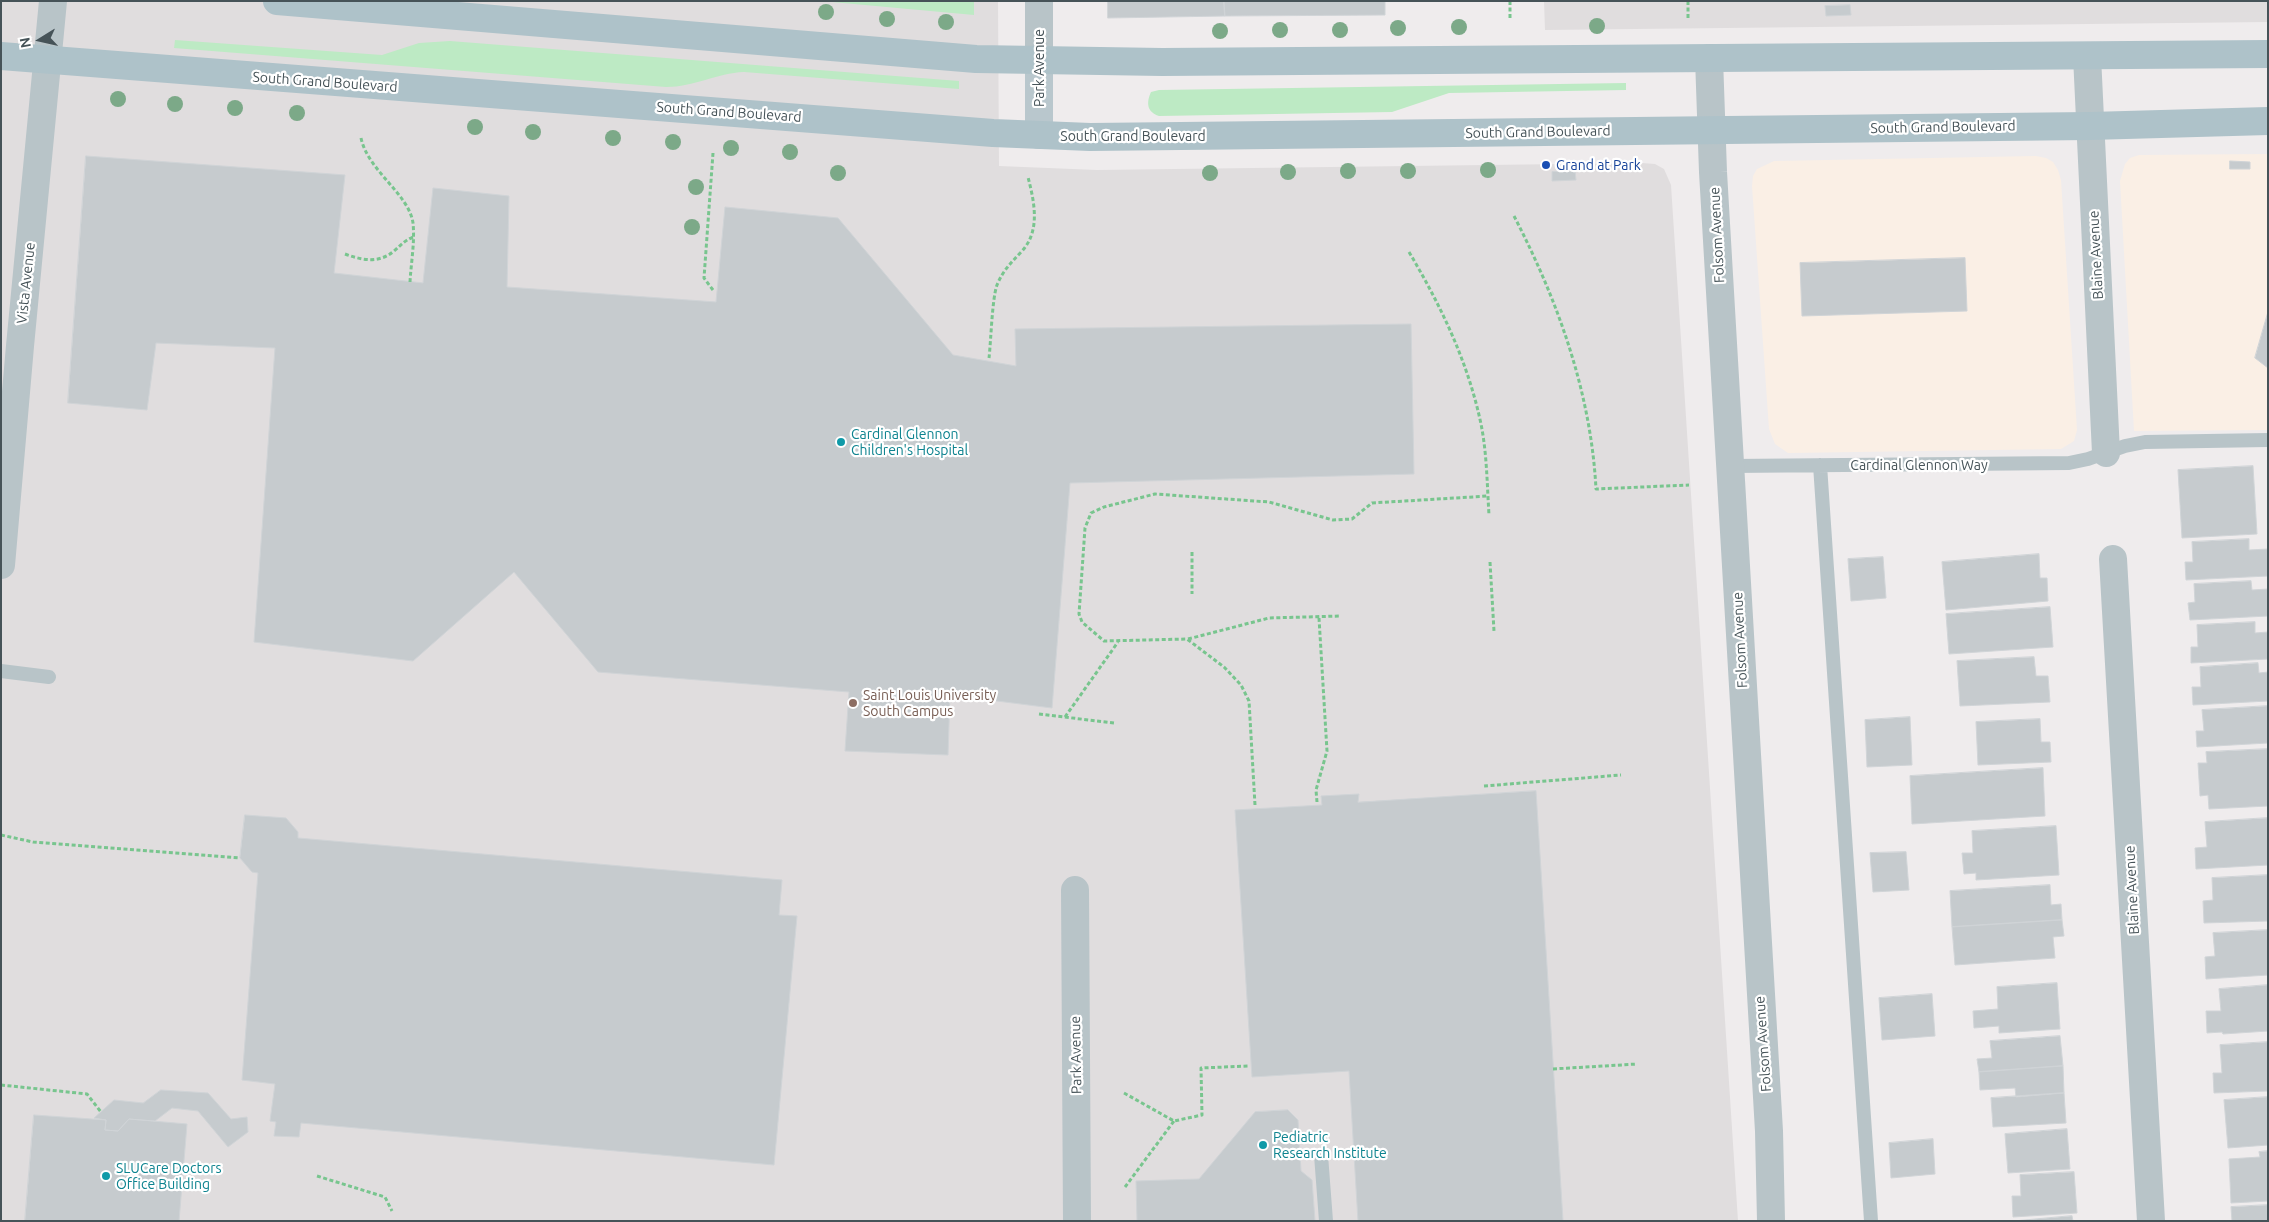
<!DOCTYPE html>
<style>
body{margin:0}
#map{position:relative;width:2269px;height:1222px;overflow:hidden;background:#efeced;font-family:Ubuntu,sans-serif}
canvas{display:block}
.frame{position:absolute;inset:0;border:2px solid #465358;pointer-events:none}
.north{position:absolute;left:15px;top:15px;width:50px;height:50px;-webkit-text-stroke:4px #fff;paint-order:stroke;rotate:260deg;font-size:14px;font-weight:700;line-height:20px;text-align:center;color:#465358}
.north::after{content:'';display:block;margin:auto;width:18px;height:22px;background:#465358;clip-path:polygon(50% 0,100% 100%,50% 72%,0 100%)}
</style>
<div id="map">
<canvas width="2269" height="1222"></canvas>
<div class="frame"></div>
<div class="north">N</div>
</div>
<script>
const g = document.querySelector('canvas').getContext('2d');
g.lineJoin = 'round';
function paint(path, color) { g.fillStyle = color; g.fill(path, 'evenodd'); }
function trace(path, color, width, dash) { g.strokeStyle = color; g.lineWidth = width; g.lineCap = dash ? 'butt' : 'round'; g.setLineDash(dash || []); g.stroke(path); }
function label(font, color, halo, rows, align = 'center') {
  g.font = font + ' Ubuntu,sans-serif'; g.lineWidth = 4.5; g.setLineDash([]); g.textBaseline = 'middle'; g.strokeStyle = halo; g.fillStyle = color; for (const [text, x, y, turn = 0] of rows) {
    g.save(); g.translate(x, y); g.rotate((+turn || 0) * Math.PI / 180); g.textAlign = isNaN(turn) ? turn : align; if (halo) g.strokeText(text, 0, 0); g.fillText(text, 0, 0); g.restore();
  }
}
paint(new Path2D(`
 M2268 154V430L2134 431 2120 181 2125 164 2130 158 2139 155Z
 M2036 156 2046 158 2053 162 2058 170 2061 180 2077 430 2074 441 2061 449 1788 453 1775 444 1769 429 1752 186 1753 176 1757 169 1774 161Z`), '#faefe5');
paint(new Path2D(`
 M1 1H998L999 166 1097 170 1642 163 1655 164 1664 169 1671 185 1738 1221H1Z
 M1544 1H2268V22L1545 30Z`), '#e0ddde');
paint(new Path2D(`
 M821 1H974V15Z
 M175 40 382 55 419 43 450 41 959 81V89L744 72C717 73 694 87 666 87L174 48Z
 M1626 83V90L1449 93 1392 112 1159 116C1147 112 1146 103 1151 92L1159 90Z`), '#bdeac4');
const building = new Path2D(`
 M1108 1H1224L1225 16 1108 18Z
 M1224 1H1385V15L1225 16Z
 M1850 5 1851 15 1826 16 1825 6Z
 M86 156 345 175 334 273 423 283 433 188 509 196 507 287 716 302 725 207 838 218 953 355 1016 366 1015 329 1411 324 1414 474 1070 483 1052 708 950 695 948 755 845 751 849 692 598 672 514 572 413 661 254 642 275 348 156 343 147 410 68 403Z
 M2230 161 2250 162V169H2230Z
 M1575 171 1576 180 1552 181V172Z
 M1965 258 1967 311 1802 316 1800 263Z
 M2268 312V368L2255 358Z
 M2253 466 2257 534 2182 538 2178 470Z
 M2249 539V550L2268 549V576L2186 580 2185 562H2193L2192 542Z
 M2039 554 2040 578H2047L2048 601 1946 610 1942 562Z
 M1883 557 1886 598 1851 601 1848 559Z
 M2251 581 2252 590 2268 589V616L2190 620 2188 603 2195 602 2194 584Z
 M2050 607 2053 647 1949 654 1946 614Z
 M2255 622V633L2268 632V659L2191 663V647H2198L2197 625Z
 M2034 657 2036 676H2048L2050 702 1960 706 1957 661Z
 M2258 663 2259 673 2268 672V701L2193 705 2192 687H2201L2200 667Z
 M2268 706V743L2197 747 2196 731H2204L2202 710Z
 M1910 717 1912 765 1867 767 1865 720Z
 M2040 719 2041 742H2050L2051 762 1978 765 1976 722Z
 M2268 749V806L2209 809 2208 795 2200 796 2198 763H2207L2206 752Z
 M2043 768 2045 816 1912 824 1910 776Z
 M1536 791 1563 1221H1358L1349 1071 1252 1077 1235 810 1322 805 1321 796 1359 794 1358 802Z
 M245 815 286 818 298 832V838L782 880 779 915 797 916 774 1165 301 1123 299 1137 274 1136 276 1122 270 1121 275 1084 242 1080 258 873 252 872 240 858Z
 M2268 818V865L2196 869 2195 848 2207 847 2205 822Z
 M2056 826 2059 875 1976 880V873L1964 874 1962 853H1973L1972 831Z
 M1906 852 1909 890 1873 892 1870 853Z
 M2268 875V921L2204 923 2203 901 2213 900 2212 878Z
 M2050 885 2051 905 2061 904 2062 920 1952 927 1950 891Z
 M2062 920 2064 936 2053 937 2055 958 1955 965 1952 927Z
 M2268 930V975L2206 979 2205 957 2215 956 2213 933Z
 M2057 983 2060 1029 1999 1033V1026L1974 1028 1973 1011 1998 1009 1997 987Z
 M2268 985V1031L2223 1034 2222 1032 2207 1033 2206 1011H2221L2219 989Z
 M1932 994 1935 1036 1882 1040 1879 998Z
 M2060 1036 2063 1066 1979 1072 1977 1059 1992 1058 1990 1041Z
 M2268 1042V1091L2214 1093 2213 1073H2222L2220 1045Z
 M2063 1066 2064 1093 2016 1097 2015 1088 1980 1090 1979 1072Z
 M161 1090 208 1093 231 1119 247 1117 248 1132 228 1147 198 1111 172 1108 155 1121 129 1119 118 1131 105 1130 106 1120 94 1118 114 1100 143 1103Z
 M2064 1093 2066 1123 1993 1127 1991 1098Z
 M2268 1097V1145L2228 1148 2224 1100Z
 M1288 1110 1298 1120 1301 1171 1312 1180 1315 1221H1137L1136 1181 1199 1179 1255 1112Z
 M34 1115 106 1120 105 1130 118 1131 129 1119 187 1124 179 1221H25Z
 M2067 1129 2070 1169 2008 1173 2005 1134Z
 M1933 1139 1935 1174 1891 1178 1889 1143Z
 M2268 1151V1201L2231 1203 2229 1159 2260 1157 2259 1152Z
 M2074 1172 2077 1213 2013 1217 2012 1196H2021L2020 1175Z
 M2268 1205V1221H2232L2231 1207Z
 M2072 1216 2073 1221H2014Z`);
paint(building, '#c6cbce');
trace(building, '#d0d4d7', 1);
trace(new Path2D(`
 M1510 1V20
 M1688 1V19
 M361 138C368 171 409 194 413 223 415 242 411 263 410 282
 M1514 216C1558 301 1591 393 1596 489L1689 485
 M1409 252C1441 306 1468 362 1481 424 1487 454 1487 484 1489 515
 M345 254C361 260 379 264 394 251 401 245 404 241 413 237
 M713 290 704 278 713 153
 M989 358C991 341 992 299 997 285 1003 270 1012 262 1022 251 1041 230 1034 201 1028 177
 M1192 552V594
 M1490 562 1494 631
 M1188 639 1269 618 1340 616
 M1039 714 1114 723
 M1065 717 1118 642
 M1484 786 1621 775
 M1317 802 1316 790 1327 751 1319 618
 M1255 805 1249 701 1241 685 1224 667 1187 639 1104 641 1082 622 1079 614 1085 528 1091 513 1104 507 1155 494 1269 502 1333 520 1352 519 1372 503 1488 496
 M1 835 33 842 240 858
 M1553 1069 1637 1064
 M1 1085 87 1094 101 1112
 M1124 1093 1174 1121 1202 1115 1201 1068 1248 1066
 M317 1176 385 1197 392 1211
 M1125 1187 1174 1121`), '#78c58e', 3, [4, 2.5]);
trace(new Path2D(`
 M1820 465 1871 1221
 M1731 466 2069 463 2088 459 2125 446 2145 442 2268 440
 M1 671 49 677
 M1321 1155 1326 1221`), '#b8c4c8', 14);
trace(new Path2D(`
 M1039 1V61
 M2087 56 2106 453
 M1709 58 1713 172 1769 1131 1771 1221
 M2113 559 2151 1221
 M1 565 20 346 53 1
 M1075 890 1077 1221`), '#b8c4c8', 28);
trace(new Path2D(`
 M1039 135V61`), '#b9c7cd', 28);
trace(new Path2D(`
 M277 1 976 59 1162 62 2268 54
 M1 56 993 133 1090 137 2090 126 2268 121`), '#aec2c9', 28);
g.fillStyle = '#7ca988';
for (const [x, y] of [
 [826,12],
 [887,19],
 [946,22],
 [1597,26],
 [1459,27],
 [1398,28],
 [1280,30],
 [1340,30],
 [1220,31],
 [118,99],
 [175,104],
 [235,108],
 [297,113],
 [475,127],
 [533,132],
 [613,138],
 [673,142],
 [731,148],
 [790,152],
 [1488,170],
 [1348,171],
 [1408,171],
 [1288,172],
 [838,173],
 [1210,173],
 [696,187],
 [692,227]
]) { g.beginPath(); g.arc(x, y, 8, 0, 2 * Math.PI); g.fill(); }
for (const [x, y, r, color] of [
 [1546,165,5,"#1a4fb4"],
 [841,442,5,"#0f9aa8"],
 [853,703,5,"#8d6e63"],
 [1263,1145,5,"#0f9aa8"],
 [106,1176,5,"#0f9aa8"]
]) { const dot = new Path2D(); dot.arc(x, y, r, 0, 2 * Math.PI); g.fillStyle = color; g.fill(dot); trace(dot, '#fff', 2); }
label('14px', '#465358', '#fff', [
 ["Park Avenue",1039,68,-90],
 ["South Grand Boulevard",325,82,4],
 ["South Grand Boulevard",729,112,4],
 ["South Grand Boulevard",1943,127,-1],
 ["South Grand Boulevard",1538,132,-1],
 ["South Grand Boulevard",1133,136],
 ["Folsom Avenue",1717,235,-93],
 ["Blaine Avenue",2096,255,-93],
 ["Vista Avenue",26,283,-84],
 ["Cardinal Glennon Way",1919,465],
 ["Folsom Avenue",1740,640,-93],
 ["Blaine Avenue",2132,890,-93],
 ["Folsom Avenue",1763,1044,-94],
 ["Park Avenue",1076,1055,-91]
]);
label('14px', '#164399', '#fff', [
 ["Grand at Park",1556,165]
], 'left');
label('14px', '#0d838f', '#fff', [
 ["Cardinal Glennon",851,434],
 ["Children's Hospital",851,450],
 ["Pediatric",1273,1137],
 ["Research Institute",1273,1153],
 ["SLUCare Doctors",116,1168],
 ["Office Building",116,1184]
], 'left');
label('14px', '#785e54', '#fff', [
 ["Saint Louis University",863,695],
 ["South Campus",863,711]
], 'left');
</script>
